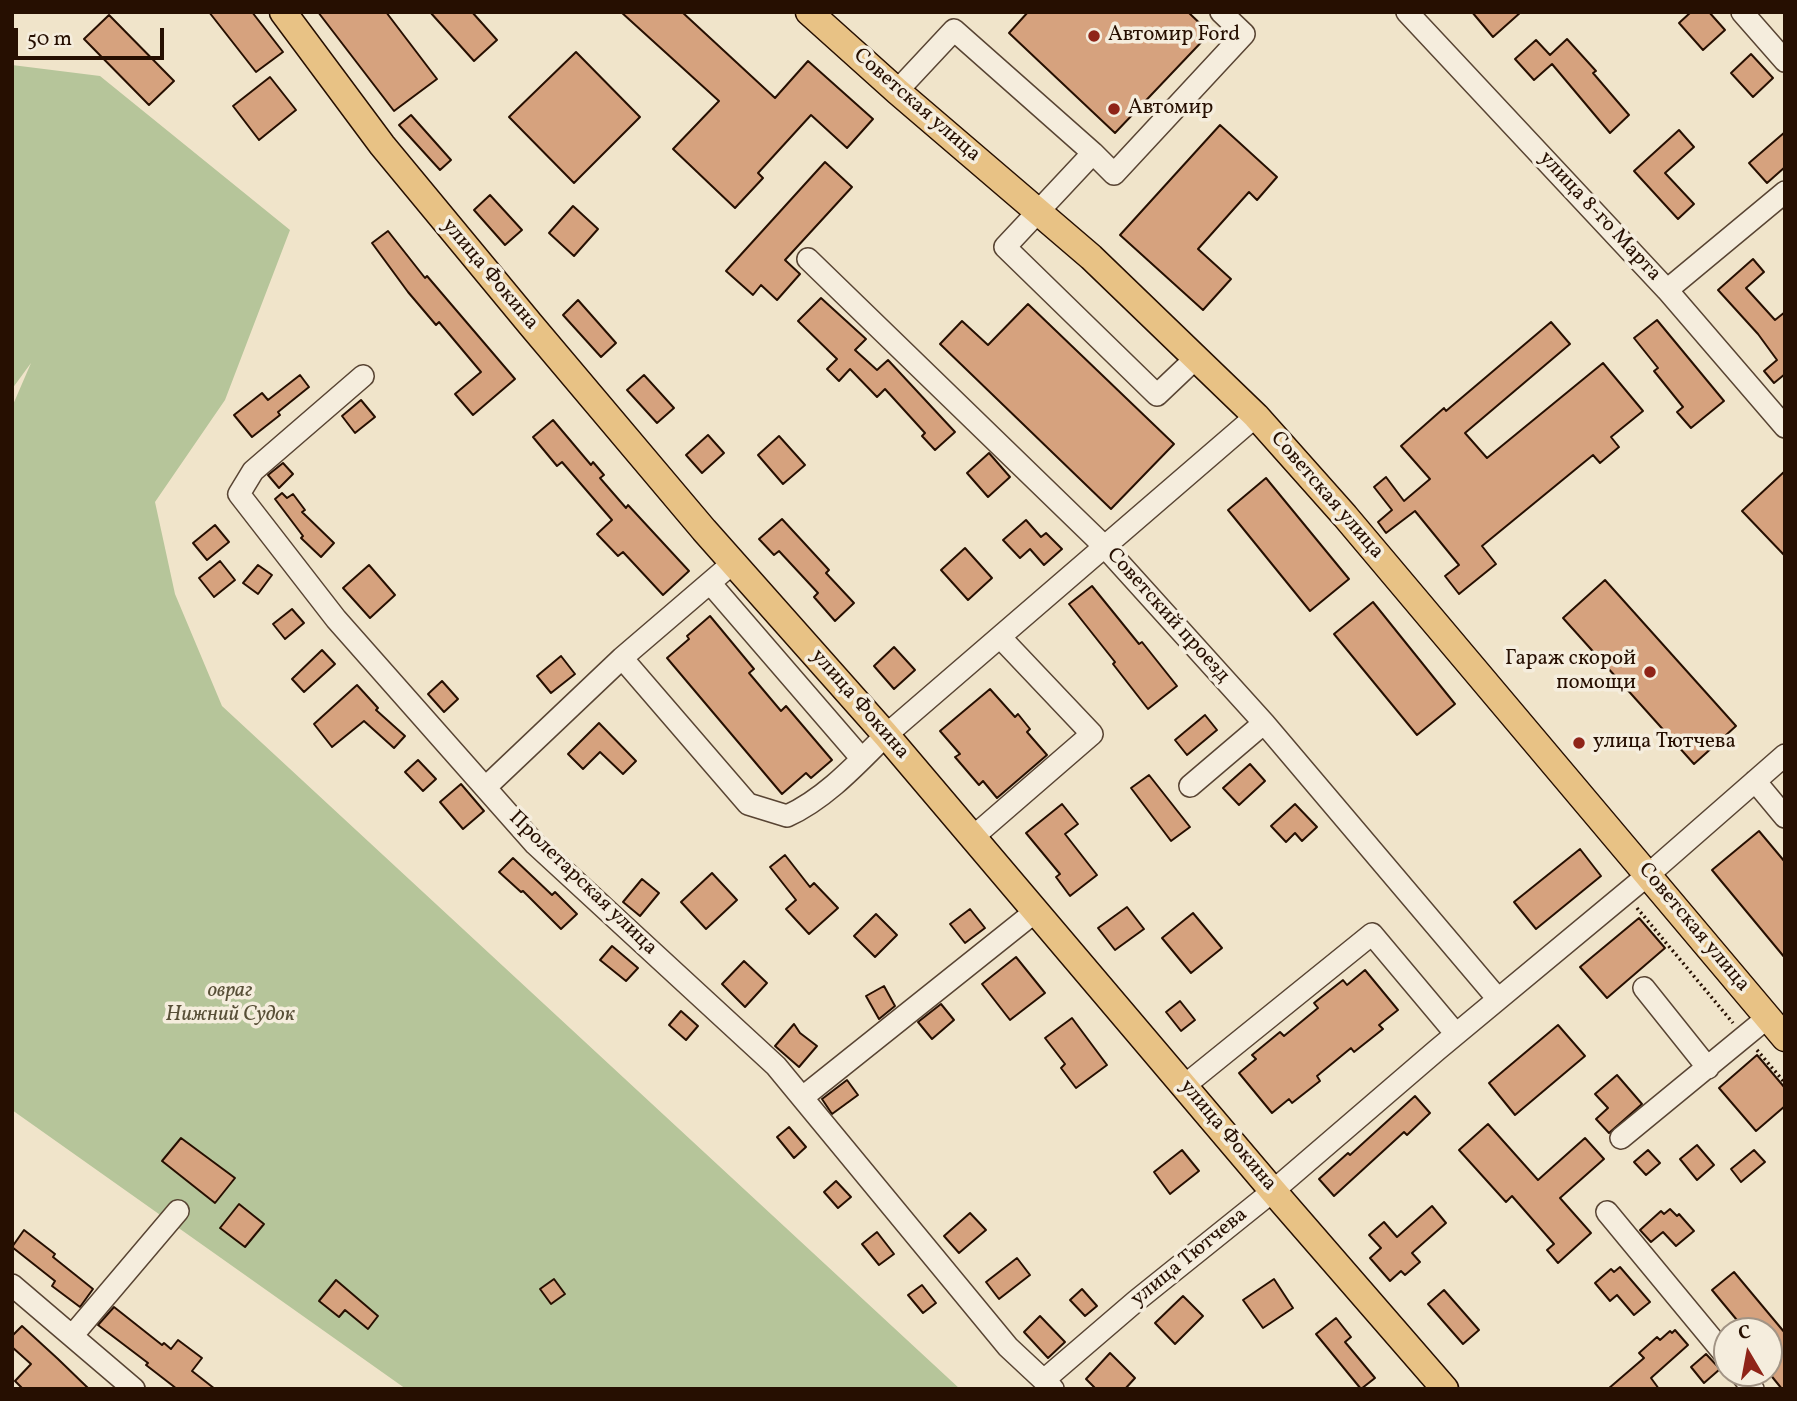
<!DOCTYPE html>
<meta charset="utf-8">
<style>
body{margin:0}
#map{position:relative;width:1797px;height:1401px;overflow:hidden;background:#f0e4ca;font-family:Vollkorn,serif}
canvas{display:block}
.frame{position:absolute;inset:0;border:14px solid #260f01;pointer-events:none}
.north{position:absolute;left:1713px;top:1317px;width:70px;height:70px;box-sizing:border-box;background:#f5eddd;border:2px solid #a29485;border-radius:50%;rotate:350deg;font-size:19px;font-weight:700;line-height:28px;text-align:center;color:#260f01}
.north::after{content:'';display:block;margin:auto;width:24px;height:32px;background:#8f2418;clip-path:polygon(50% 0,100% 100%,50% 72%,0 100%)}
.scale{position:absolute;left:14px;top:28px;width:150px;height:32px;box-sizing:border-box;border:4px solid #260f01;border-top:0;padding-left:9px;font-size:21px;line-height:24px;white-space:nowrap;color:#260f01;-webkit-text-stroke:5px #f5eddd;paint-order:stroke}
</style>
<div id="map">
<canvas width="1797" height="1401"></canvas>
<div class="frame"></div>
<div class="north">С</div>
<div class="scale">50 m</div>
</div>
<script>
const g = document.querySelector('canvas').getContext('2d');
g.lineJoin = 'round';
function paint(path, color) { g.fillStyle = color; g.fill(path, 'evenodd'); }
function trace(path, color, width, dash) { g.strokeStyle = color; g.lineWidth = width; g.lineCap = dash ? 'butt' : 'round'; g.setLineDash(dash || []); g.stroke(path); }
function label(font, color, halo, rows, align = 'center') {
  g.font = font + ' Vollkorn,serif'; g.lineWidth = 7; g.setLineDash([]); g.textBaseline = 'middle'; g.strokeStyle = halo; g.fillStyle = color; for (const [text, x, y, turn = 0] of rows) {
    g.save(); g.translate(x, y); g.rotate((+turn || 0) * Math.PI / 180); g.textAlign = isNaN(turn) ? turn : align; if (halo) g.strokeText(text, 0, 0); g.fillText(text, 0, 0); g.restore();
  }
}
paint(new Path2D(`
 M12 65 100 76 290 230 225 400 155 502 175 594 222 706 960 1389H406L12 1110V407L31 363 12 389Z`), '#b6c59a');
const building = new Path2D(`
 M209 12H252L283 52 256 72Z
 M318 12H386L437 79 394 111Z
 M430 12H472L497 40 474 61Z
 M621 12H682L775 98 808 61 873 119 847 148 811 115 758 173 763 178 735 208 673 149 719 101Z
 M1028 12H1188L1210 33 1115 133 1009 33Z
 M1472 12H1521L1493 37Z
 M1691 12H1709L1725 30 1703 50 1679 23Z
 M109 15 174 81 149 105 84 39Z
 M1567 39 1596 71 1593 73 1629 115 1610 133 1552 64 1534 80 1515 59 1536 40 1550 55Z
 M576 52 640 117 574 183 509 117Z
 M1751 54 1773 78 1753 97 1731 73Z
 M270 77 296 110 259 140 233 106Z
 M411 115 451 160 440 170 399 125Z
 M1220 125 1277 177 1257 200 1249 192 1198 249 1231 279 1203 310 1120 235Z
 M1679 130 1694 147 1665 173 1694 204 1678 219 1634 171Z
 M1785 132V167L1767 183 1749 163Z
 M825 162 852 187 785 260 800 274 777 300 761 285 753 295 726 271Z
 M490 195 522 230 505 245 474 210Z
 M573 206 598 229 574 256 549 233Z
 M388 231 425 278 427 276 515 379 473 415 455 394 481 372 439 322 436 325 408 292 372 243Z
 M1753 259 1764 272 1746 288 1775 320 1785 312V374L1774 383 1764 371 1777 360 1758 334 1718 290Z
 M821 298 866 339 855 350 877 370 888 360 955 432 935 450 922 436 925 433 885 389 877 397 850 369 839 381 827 369 837 359 798 321Z
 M578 300 616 343 601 357 563 315Z
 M1028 304 1174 444 1111 509 940 344 962 321 988 345Z
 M1657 320 1724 401 1691 428 1677 412 1683 407 1654 371 1658 368 1634 338Z
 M1551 322 1570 344 1465 433 1487 458 1603 363 1643 411 1611 437 1619 447 1600 463 1593 455 1482 546 1496 564 1459 594 1445 576 1459 565 1415 511 1386 533 1378 522 1392 510 1374 487 1386 477 1404 501 1430 479 1401 446 1444 408 1446 411Z
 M300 375 309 387 278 412 280 415 252 437 234 415 262 393 268 400Z
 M644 375 674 408 657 423 627 390Z
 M361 400 375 417 355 433 342 416Z
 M553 420 591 465 593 462 604 475 600 478 626 508 628 505 689 571 663 595 623 552 618 556 597 534 612 520 562 462 557 466 533 437Z
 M708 435 724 453 702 473 686 455Z
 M779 436 805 465 783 484 758 455Z
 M989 453 1010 477 988 497 967 473Z
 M283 463 293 474 279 488 268 475Z
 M1785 471V556L1742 511Z
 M1266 478 1349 579 1310 611 1228 510Z
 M282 493 287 498 293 494 305 510 302 512 334 543 321 557 301 538 303 536 275 499Z
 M782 519 829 570 826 573 854 603 835 621 814 597 818 593 779 551 774 555 759 539Z
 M1026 520 1041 537 1046 533 1062 549 1044 565 1030 549 1020 558 1003 540Z
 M215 525 229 542 207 560 193 543Z
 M965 548 992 578 968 600 941 570Z
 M220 561 235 580 214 597 199 578Z
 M258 565 272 575 258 594 243 583Z
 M369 565 395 595 370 618 343 588Z
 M1605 580 1736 726 1694 764 1563 618Z
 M1092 586 1139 644 1142 642 1177 686 1148 709 1113 664 1115 662 1069 604Z
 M1373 602 1455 704 1417 735 1334 634Z
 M292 609 304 623 285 639 273 624Z
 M710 616 754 669 749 673 781 711 786 706 832 760 811 778 806 773 782 794 667 658 689 639 687 636Z
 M894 647 915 670 894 689 874 666Z
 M322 650 335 664 304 692 292 679Z
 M561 656 575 674 551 693 537 676Z
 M442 681 458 699 444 712 428 694Z
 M357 685 378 708 376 710 405 736 394 748 364 721 332 747 314 724Z
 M990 689 1015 717 1018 714 1030 729 1027 732 1047 755 997 798 983 781 979 785 955 757 960 754 940 731Z
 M1205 715 1217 730 1187 755 1175 740Z
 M599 723 636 761 623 774 600 752 583 769 568 754Z
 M418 760 436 779 423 791 405 772Z
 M1250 764 1265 781 1239 805 1223 788Z
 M1149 775 1190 827 1171 841 1131 788Z
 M461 784 484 811 463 829 440 802Z
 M1062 804 1078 824 1065 834 1097 875 1070 896 1056 877 1060 874 1026 833Z
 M1295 804 1317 827 1302 841 1295 833 1286 842 1271 826Z
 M1759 831 1785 862V958L1712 870Z
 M1580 849 1601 876 1536 929 1514 902Z
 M785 855 810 887 814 883 838 908 809 934 786 909 796 900 770 867Z
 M513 858 552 895 555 892 577 914 561 929 523 891 521 892 499 872Z
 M712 873 737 900 706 929 681 902Z
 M642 879 659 893 640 916 623 902Z
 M1127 907 1144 929 1115 950 1098 928Z
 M970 909 985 928 965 943 950 924Z
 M1193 913 1222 948 1191 973 1162 938Z
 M876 914 897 935 875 957 854 936Z
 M1639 918 1665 948 1607 998 1580 967Z
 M612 946 638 968 626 981 600 960Z
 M1016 957 1045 993 1010 1020 982 984Z
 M744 961 767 983 745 1007 722 984Z
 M1365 970 1398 1010 1379 1025 1383 1029 1354 1052 1351 1048 1317 1076 1320 1081 1292 1103 1289 1099 1272 1113 1239 1073 1256 1059 1252 1055 1280 1032 1284 1036 1318 1008 1314 1003 1343 980 1347 985Z
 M884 986 895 1006 879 1019 866 996Z
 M1180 1001 1195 1020 1181 1031 1166 1012Z
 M941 1004 954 1020 932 1039 918 1022Z
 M681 1011 698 1026 686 1040 669 1025Z
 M1072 1018 1107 1065 1076 1088 1061 1068 1065 1064 1045 1038Z
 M794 1024 800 1033 817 1046 799 1067 775 1046Z
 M1558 1025 1585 1056 1515 1115 1489 1083Z
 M1757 1055 1785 1088V1106L1756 1131 1719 1088Z
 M1617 1075 1642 1104 1609 1133 1596 1119 1608 1108 1595 1094Z
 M847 1080 858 1095 832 1114 822 1099Z
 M1415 1096 1430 1113 1407 1135 1404 1132 1334 1196 1319 1179 1348 1153 1350 1155Z
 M1488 1124 1538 1180 1585 1138 1604 1159 1560 1198 1591 1233 1558 1263 1547 1250 1554 1244 1512 1196 1506 1202 1459 1150Z
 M789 1127 806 1147 794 1158 777 1137Z
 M181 1138 235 1178 215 1203 162 1161Z
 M1697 1145 1714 1165 1697 1180 1680 1159Z
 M1182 1150 1199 1171 1170 1194 1154 1172Z
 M1648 1150 1660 1163 1646 1175 1634 1162Z
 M1754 1150 1765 1162 1741 1182 1731 1169Z
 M836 1181 851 1197 838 1208 824 1192Z
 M239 1204 264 1224 245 1247 220 1228Z
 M1432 1206 1446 1223 1412 1253 1420 1262 1405 1275 1401 1271 1390 1281 1370 1258 1381 1248 1369 1235 1384 1222 1397 1237Z
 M1670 1209 1677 1216 1679 1214 1694 1231 1676 1246 1663 1232 1651 1242 1640 1230 1661 1211 1664 1214Z
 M970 1213 986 1230 959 1253 944 1236Z
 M24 1230 55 1254 53 1257 93 1289 80 1307 52 1286 55 1281 12 1247Z
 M877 1232 894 1254 879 1265 862 1244Z
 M1017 1258 1030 1275 999 1299 986 1282Z
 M1620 1267 1650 1302 1634 1315 1617 1295 1610 1301 1595 1283 1611 1269 1614 1272Z
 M1734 1272 1785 1333V1389H1782L1769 1373V1331H1746L1712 1290Z
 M554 1279 565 1294 551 1304 540 1289Z
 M1274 1279 1293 1308 1263 1328 1243 1300Z
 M336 1280 378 1316 368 1329 345 1310 339 1317 319 1301Z
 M922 1285 936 1303 923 1313 908 1295Z
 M1082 1289 1097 1306 1085 1316 1070 1300Z
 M1444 1290 1479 1330 1463 1344 1428 1304Z
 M1183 1296 1203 1316 1175 1344 1155 1323Z
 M114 1307 162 1345 164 1343 171 1349 178 1340 202 1358 192 1371 215 1389H177L146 1365 148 1363 98 1325Z
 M1040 1316 1065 1342 1048 1358 1024 1332Z
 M1336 1318 1351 1337 1345 1342 1375 1378 1361 1389 1316 1334Z
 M22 1326 58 1359 89 1389H23L15 1381 31 1364 12 1347V1336Z
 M1675 1330 1688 1345 1651 1378 1659 1389H1608L1644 1358 1639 1353 1657 1337 1660 1340 1670 1331 1672 1333Z
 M1110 1353 1135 1378 1125 1389H1096L1086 1379Z
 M1706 1354 1720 1369 1704 1383 1691 1367Z`);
paint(building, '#d6a27e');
trace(building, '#260f01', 2);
const minor = new Path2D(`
 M1407 12 1667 290 1785 427
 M1742 12 1785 61
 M897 91 954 30 1093 153 1005 247 1157 395 1196 358
 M1093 153 1114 174 1244 34 1221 12
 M808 259 1104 546 1264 723 1498 999
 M1667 290 1785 192
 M363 376 253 471 239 494 336 619 535 844 776 1066 1008 1347 1053 1389
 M710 583 862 759
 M622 658 748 804 787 816C825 799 857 764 886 735L1256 416
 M1755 781 1785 817
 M1190 786 1264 723
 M486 787 622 658 734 562
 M973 837 1092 734 1000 637
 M1644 988 1708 1068
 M1184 1086 1372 934 1456 1034
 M803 1097 1036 911
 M1621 1138 1767 1018
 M1607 1212 1727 1357
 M12 1285 134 1389
 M72 1336 178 1211
 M1740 1373 1753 1389
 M1044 1380 1136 1301 1273 1191 1437 1050 1649 874 1785 755`);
const major = new Path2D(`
 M283 12 382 145 531 325 704 530 886 735 1273 1191 1445 1389
 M809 12 897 91 1091 257 1256 416 1345 516 1785 1038`);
trace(minor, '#584433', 24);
trace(major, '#260f01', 29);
trace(new Path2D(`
 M1637 908 1733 1023
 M1757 1050 1785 1083`), '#260f01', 3.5, [2, 3.5]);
trace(minor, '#f5eddd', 21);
trace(major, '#e8c285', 26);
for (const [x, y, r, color] of [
 [1094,36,7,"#8f2418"],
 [1114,109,7,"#8f2418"],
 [1650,672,7,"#8f2418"],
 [1579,743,7,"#8f2418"]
]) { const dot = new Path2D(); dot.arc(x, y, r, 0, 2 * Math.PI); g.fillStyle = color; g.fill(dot); trace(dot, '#f5eddd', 2.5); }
label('21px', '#260f01', '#f5eddd', [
 ["Автомир Ford",1108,36],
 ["Автомир",1128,109],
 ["Гараж скорой",1636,660,"right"],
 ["помощи",1636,684,"right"],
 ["улица Тютчева",1593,743]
], 'left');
label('21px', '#260f01', '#f5eddd', [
 ["Советская улица",916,106,41],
 ["улица 8-го Марта",1599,217,47],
 ["улица Фокина",489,275,50],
 ["Советская улица",1326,496,49],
 ["Советский проезд",1167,616,48],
 ["улица Фокина",859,705,49],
 ["Пролетарская улица",582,884,44],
 ["Советская улица",1693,928,50],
 ["улица Фокина",1227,1136,50],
 ["улица Тютчева",1190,1258,-39]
]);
label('italic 21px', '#584f37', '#f5eddd', [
 ["овраг",230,992],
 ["Нижний Судок",230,1016]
]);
</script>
